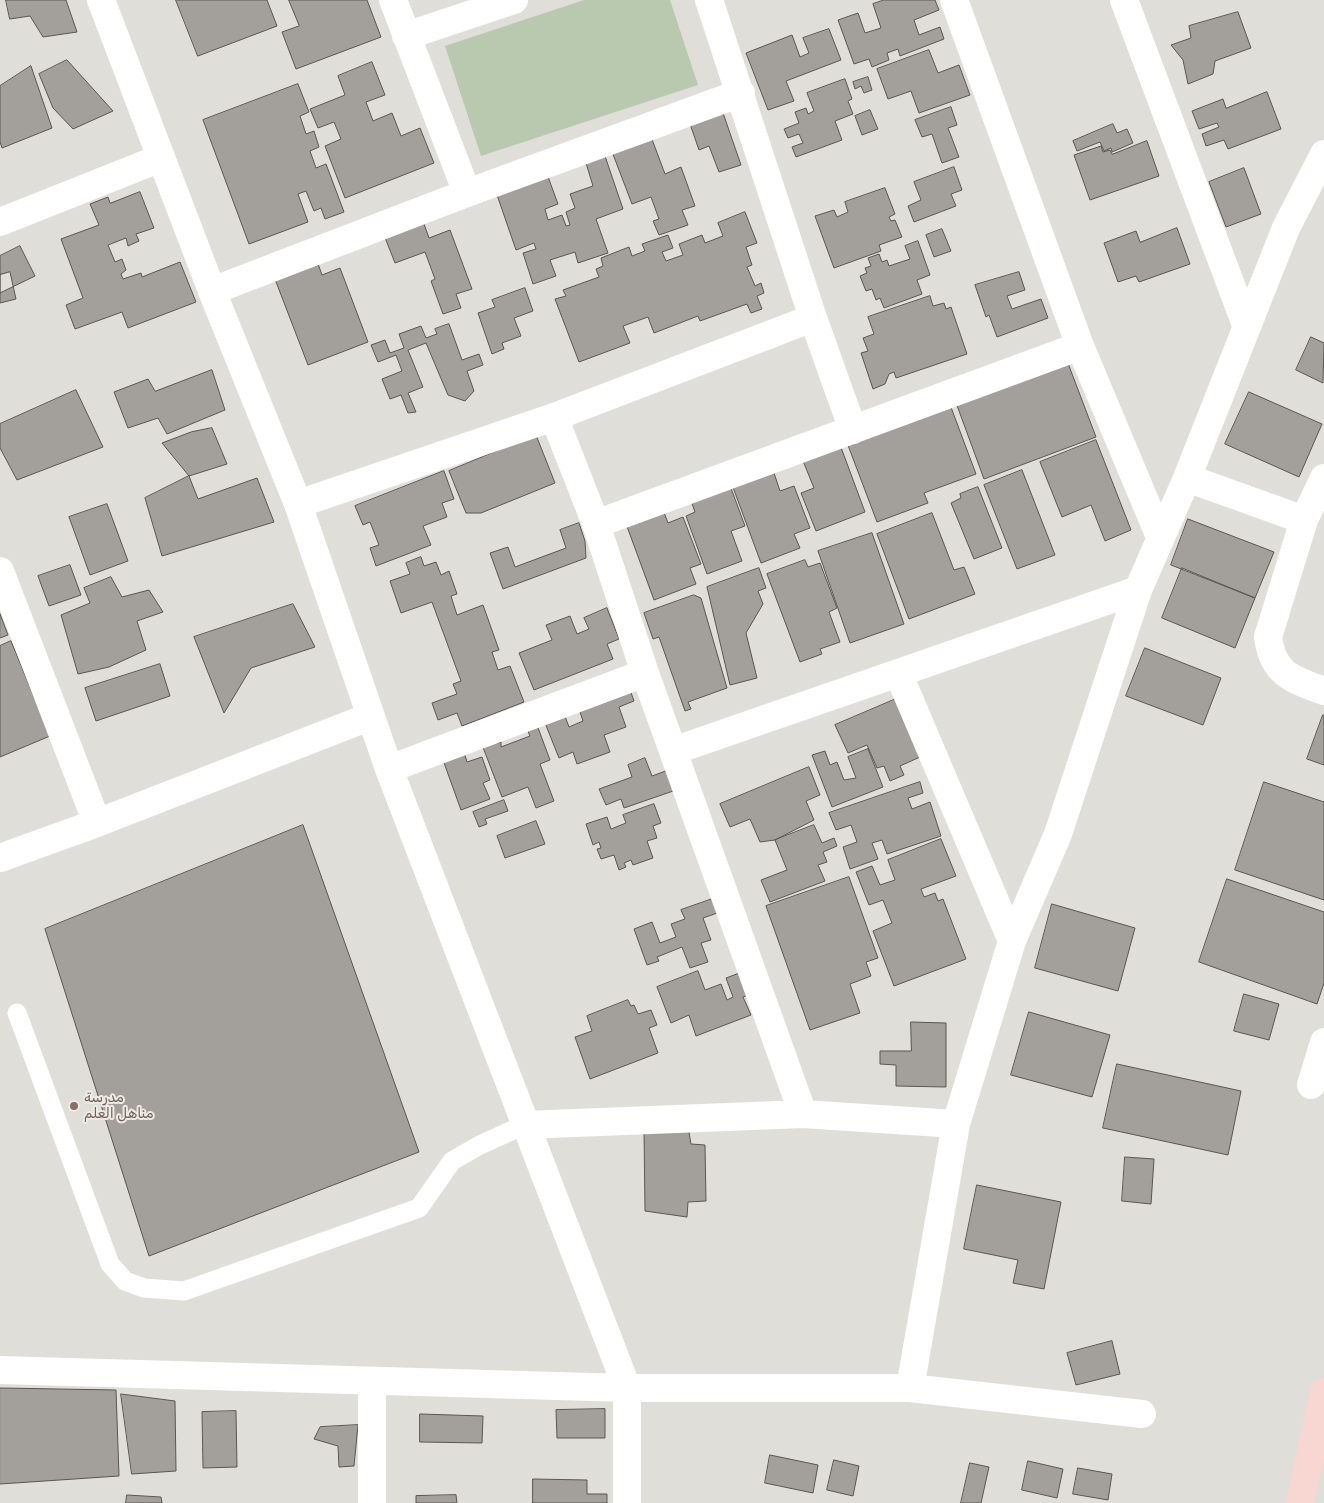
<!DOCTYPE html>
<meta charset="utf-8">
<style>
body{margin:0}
canvas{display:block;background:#e0ded8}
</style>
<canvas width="1324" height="1503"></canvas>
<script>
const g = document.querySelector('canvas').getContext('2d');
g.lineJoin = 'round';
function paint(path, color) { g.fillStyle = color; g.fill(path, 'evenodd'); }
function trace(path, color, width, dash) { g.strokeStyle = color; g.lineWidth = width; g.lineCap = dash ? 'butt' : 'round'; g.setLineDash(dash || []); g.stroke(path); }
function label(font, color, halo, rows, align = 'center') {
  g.font = font + ' Rubik,Cairo,sans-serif'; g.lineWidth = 4; g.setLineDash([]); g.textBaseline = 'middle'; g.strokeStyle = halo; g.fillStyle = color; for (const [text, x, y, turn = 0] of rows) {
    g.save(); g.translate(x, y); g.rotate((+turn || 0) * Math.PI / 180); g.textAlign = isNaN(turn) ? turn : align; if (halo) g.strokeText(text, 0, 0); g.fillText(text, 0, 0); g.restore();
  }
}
paint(new Path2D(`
 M584 0H670L698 85 481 156 445 46Z`), '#b9c9b0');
const building = new Path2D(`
 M6 0H66L77 32 43 37 30 16 10 19Z
 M176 0H267L277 26 198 56Z
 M289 0H367L381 37 296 69 282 32 299 26Z
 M884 0H935L939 10 914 20 919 35 940 27 944 39 900 56 898 49 887 53 889 60 872 67 869 59 854 64 838 20 858 13 865 33 881 28 873 4Z
 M1238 12 1251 48 1215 61 1213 74 1188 84 1183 60 1171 45 1191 38 1189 26Z
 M829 29 841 60 786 81 794 101 768 110 746 53 792 35 800 57 809 53 803 38Z
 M929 50 938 73 959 65 970 95 919 113 911 91 888 99 877 69Z
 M67 60 113 111 73 129 53 108 39 74Z
 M372 62 385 95 366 102 373 121 392 113 401 136 420 128 434 163 345 198 325 146 341 139 334 122 318 128 310 109 345 95 338 76Z
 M31 66 52 128 2 148 0 142V86Z
 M868 77 872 90 864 93 861 86 855 89 853 82Z
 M845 79 852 99 848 101 853 114 835 121 842 140 796 157 792 147 803 143 799 134 788 138 784 129 799 123 795 112 806 108 808 114 814 111 807 93Z
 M298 84 309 112 300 116 306 134 314 131 319 147 310 151 316 168 326 164 344 212 325 219 321 208 314 211 306 191 298 194 308 222 249 244 203 120Z
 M1267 92 1281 129 1228 149 1224 140 1206 146 1202 134 1219 127 1217 123 1199 129 1192 111 1223 99 1226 108Z
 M951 107 957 125 948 128 959 157 942 163 932 134 922 137 915 120Z
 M722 110 741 165 719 172 709 146 699 150 689 121Z
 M870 110 878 129 862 135 855 116Z
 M1113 124 1117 133 1127 129 1133 143 1112 152 1111 148 1104 151 1100 142 1077 151 1073 141Z
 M650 134 665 174 681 167 695 206 682 210 688 225 659 235 653 221 659 219 651 197 632 204 611 149Z
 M1147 141 1159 176 1090 200 1074 155 1101 146 1103 152 1110 150 1112 154Z
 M605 156 623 209 596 219 608 253 578 263 575 252 550 260 556 276 533 284 523 253 536 249 534 243 516 250 496 192 547 174 558 204 545 209 548 220 562 215 566 226 570 225 566 212 575 208 570 194 593 186 586 163Z
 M954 167 962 190 951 194 956 206 914 222 908 206 921 200 914 182Z
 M1244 168 1261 214 1226 227 1209 182Z
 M885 188 895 214 889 217 891 221 895 220 902 237 879 245 881 251 834 268 815 216 834 210 837 217 848 212 845 202Z
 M140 192 154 228 136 234 139 241 128 246 126 238 108 245 115 262 122 259 126 270 121 274 123 279 141 273 142 277 180 262 196 302 128 328 122 312 75 329 66 305 83 298 61 239 99 225 90 204 108 197 110 203Z
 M745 212 757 243 746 247 752 265 747 267 755 286 761 283 764 293 757 296 762 309 751 313 747 304 700 321 698 316 654 333 648 317 623 326 630 343 579 362 555 299 566 296 563 290 599 277 596 269 603 266 601 258 629 247 632 256 645 251 642 244 668 235 673 248 662 252 666 261 683 255 679 244 702 235 705 243 723 236 718 223Z
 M424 224 429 238 450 230 472 289 456 294 461 308 443 314 431 281 435 279 425 252 395 263 384 235Z
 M1177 228 1190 264 1139 282 1136 276 1118 282 1104 243 1136 231 1140 242Z
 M942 229 951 251 934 257 926 235Z
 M918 241 930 275 917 280 922 294 884 308 880 298 876 300 872 289 866 291 860 276 867 273 865 268 871 266 868 258 879 254 882 262 887 260 889 266 910 259 905 246Z
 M20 246 35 276 0 293V256Z
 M316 258 322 275 340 268 368 342 308 365 273 274Z
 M10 272 16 299 0 303V275Z
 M1019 272 1025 290 1007 296 1012 309 1041 299 1048 318 997 337 989 315 986 317 975 285Z
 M525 288 533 311 514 318 521 336 502 343 504 349 492 354 478 313 495 307 492 300Z
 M930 296 933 306 944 303 946 309 951 307 967 354 896 378 894 372 889 374 885 384 873 389 861 353 868 351 863 338 874 334 868 317Z
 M449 324 462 360 479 354 483 365 467 371 474 391 465 401 448 395 426 343 408 350 423 387 408 393 416 412 408 413 401 395 390 399 382 379 402 371 396 355 378 362 371 345 385 340 390 353 404 348 399 334 421 326 426 338 437 334 435 329Z
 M1311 337 1324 343 1323 383 1296 370Z
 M1066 358 1096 437 984 479 955 400Z
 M212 370 225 410 167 434 158 418 128 428 114 392 148 379 155 391Z
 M76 390 103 447 17 480 0 448V424Z
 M1249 392 1322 424 1299 477 1225 444Z
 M949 402 976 474 924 493 928 503 877 522 846 440Z
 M212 428 227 464 189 476 162 443 191 432Z
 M536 435 555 483 481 513H466L449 471Z
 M1096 440 1131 530 1105 541 1091 505 1062 517 1040 462Z
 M839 442 865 512 816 531 801 493 814 488 801 456Z
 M772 467 780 491 794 486 810 528 794 534 800 548 761 563 731 482Z
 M1022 470 1055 555 1017 569 984 485Z
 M444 471 454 499 442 503 447 517 423 526 431 545 376 566 370 548 379 545 370 522 363 525 355 506Z
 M189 476 198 499 257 478 274 522 162 556 145 498Z
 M728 480 745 526 731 531 742 561 707 574 686 516 695 512 689 495Z
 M978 487 1002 548 974 559 951 503 961 498 960 494Z
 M107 504 128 561 90 575 69 517Z
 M662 507 668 523 683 517 701 564 690 568 696 584 654 600 625 521Z
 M932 513 954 570 964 567 975 594 909 619 877 534Z
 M1188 519 1274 552 1255 598 1171 565Z
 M579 523 585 541 586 558 503 589 490 553 508 547 515 567 566 548 560 530Z
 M872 533 904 624 850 643 818 551Z
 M421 557 424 566 436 562 441 575 449 571 457 594 451 596 457 615 483 605 499 650 492 652 498 670 510 666 524 702 462 726 457 713 438 720 432 703 457 694 453 684 461 681 432 602 401 613 390 581 410 574 406 563Z
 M805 560 808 567 820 563 837 608 829 612 840 642 820 649 822 654 800 662 767 574Z
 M70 565 81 595 49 606 38 576Z
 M759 568 766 588 758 591 763 604 746 633 757 678 730 685 707 587Z
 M1182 568 1255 598 1235 648 1162 618Z
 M111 577 122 597 149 590 163 612 137 621 146 650 109 667 78 674 61 615 90 603 84 588Z
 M694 595 701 598 727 688 688 702 691 709 685 711 659 637 653 639 644 613Z
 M293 604 315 647 251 668 224 713 194 637Z
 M607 608 619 639 607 644 613 659 534 690 519 653 552 640 546 625 570 616 577 634 589 629 584 618Z
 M0 614 8 635 0 638Z
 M11 641 50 736 0 757V646Z
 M1145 648 1221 678 1203 725 1126 696Z
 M160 664 170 696 96 721 85 688Z
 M629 687 634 701 619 707 626 727 604 735 610 752 577 764 573 752 559 758 543 718 563 711 569 727 583 721 578 706Z
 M896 699 920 757 900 766 904 775 890 781 884 766 877 768 867 745 848 753 835 725Z
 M1323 715H1324V765L1307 759Z
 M537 725 550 760 540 764 554 801 536 808 528 787 502 797 481 742 495 736 498 743 501 742V747L530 736 527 729Z
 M868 749 883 787 832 807 812 755 825 751 830 765 837 762 844 780 856 778 848 757Z
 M464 752 467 762 482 757 490 780 483 783 490 799 461 810 443 760Z
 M645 758 652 776 671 769 679 789 624 808 621 799 606 805 599 789 632 777 628 765Z
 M809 767 820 795 806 801 814 820 775 840 760 842 750 819 730 827 720 804Z
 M920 782 923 793 908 798 912 809 930 802 941 836 887 854 882 840 872 843 878 859 850 869 843 847 857 842 851 825 836 830 829 813Z
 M1264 782 1324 802V900L1235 870Z
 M504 800 508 811 485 819 487 824 479 827 473 812Z
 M654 804 661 823 653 826 657 838 647 841 653 858 633 865 631 860 624 863 626 867 619 870 614 855 601 859 597 849 601 848 599 842 593 845 586 824 607 817 611 829 626 823 623 815Z
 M536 821 545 844 505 858 497 836Z
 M303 825 419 1152 149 1256 45 929Z
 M814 825 822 843 834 838 837 846 823 852 827 862 818 865 825 881 770 902 761 880 787 870 775 840Z
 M941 839 956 876 921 889 924 897 935 893 938 901 943 899 966 959 894 986 873 931 892 923 883 900 869 905 856 872 872 866 880 885 895 880 888 860Z
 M849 877 878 958 866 962 871 976 850 984 860 1013 810 1030 766 906Z
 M1227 879 1324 912V983L1317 1004 1199 962Z
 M718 897 723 911 703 918 711 940 701 943 708 962 690 968 682 947 657 957 659 961 647 965 634 929 652 922 660 943 676 937 671 924 685 919 681 910Z
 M1052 904 1135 928 1118 991 1035 968Z
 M698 971 705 990 721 984 727 1000 733 997 726 978 742 972 751 994 743 997 751 1015 696 1036 689 1015 671 1023 657 987Z
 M1244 994 1279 1004 1269 1040 1234 1031Z
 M628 1000 631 1006 634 1005 638 1014 651 1010 657 1025 649 1028 658 1053 590 1079 575 1037 592 1031 587 1016Z
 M1029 1012 1110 1035 1092 1097 1011 1075Z
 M911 1022 946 1023V1087L896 1086V1065L880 1064V1051H911Z
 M1117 1064 1241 1091 1228 1155 1103 1128Z
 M688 1126 691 1144 705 1145 706 1201 688 1202 687 1217 645 1211 644 1129Z
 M1125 1157 1154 1159 1151 1204 1122 1201Z
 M977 1185 1061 1202 1044 1289 1013 1283 1018 1260 964 1249Z
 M1112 1341 1120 1374 1076 1385 1067 1353Z
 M0 1388 116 1390 119 1476 0 1484Z
 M121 1394 175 1401 176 1471 132 1474Z
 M605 1409V1438H557L556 1410Z
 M236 1411 237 1467 203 1468 202 1412Z
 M420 1414 483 1416 482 1443 420 1442Z
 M358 1425 354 1466 339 1467 338 1446 314 1439 320 1427Z
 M770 1455 818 1465 813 1493 765 1483Z
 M834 1460 859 1466 853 1496 827 1490Z
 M1028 1461 1063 1469 1057 1498 1022 1490Z
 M970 1463 989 1467 981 1503H961Z
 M1078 1468 1112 1474 1108 1500 1073 1494Z
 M533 1479 587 1480V1494H607V1503H533Z
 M127 1495 161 1497 162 1503H126Z
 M456 1495 457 1503H416V1496Z`);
paint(building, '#a3a09b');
trace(building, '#5a5753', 1);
trace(new Path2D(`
 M17 1013 110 1264 125 1281 144 1288 184 1291 419 1208 452 1161 480 1145 524 1125`), '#fff', 19);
trace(new Path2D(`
 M101 0 212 291 298 504 389 769 627 1388V1503
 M393 0 467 193
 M709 0 813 318 853 430
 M954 0 1080 346 1160 537
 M1124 0 1246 325
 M406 36 514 0
 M0 222 161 158
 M212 291 467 193 741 93
 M554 417 596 524 645 673 803 1114
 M1187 478 1304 520
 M1324 478 1304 520 1268 637C1273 674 1291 679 1324 691
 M298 504 554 417 813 318
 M596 524 1080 346
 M0 571 97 823
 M899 675 1012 941
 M673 751 1138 590
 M389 769 645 673
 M0 858 97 823 369 717
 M1311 1085 1324 1042
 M524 1125 803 1114 956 1124
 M0 1370 627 1388H910L1142 1414
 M372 1381V1503
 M910 1388 956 1124 1012 941 1058 834 1138 590 1187 478 1286 228 1324 154`), '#fff', 28);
trace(new Path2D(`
 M1300 1503 1324 1392`), '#f8d6d1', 28);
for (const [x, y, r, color] of [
 [74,1106,5,"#8d6e63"]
]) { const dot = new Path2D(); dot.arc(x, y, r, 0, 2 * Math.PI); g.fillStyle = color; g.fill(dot); trace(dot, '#edebe5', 2); }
label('14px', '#785e54', '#edebe5', [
 ["مدرسة",84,1098],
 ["مناهل العلم",84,1114]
], 'left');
</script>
